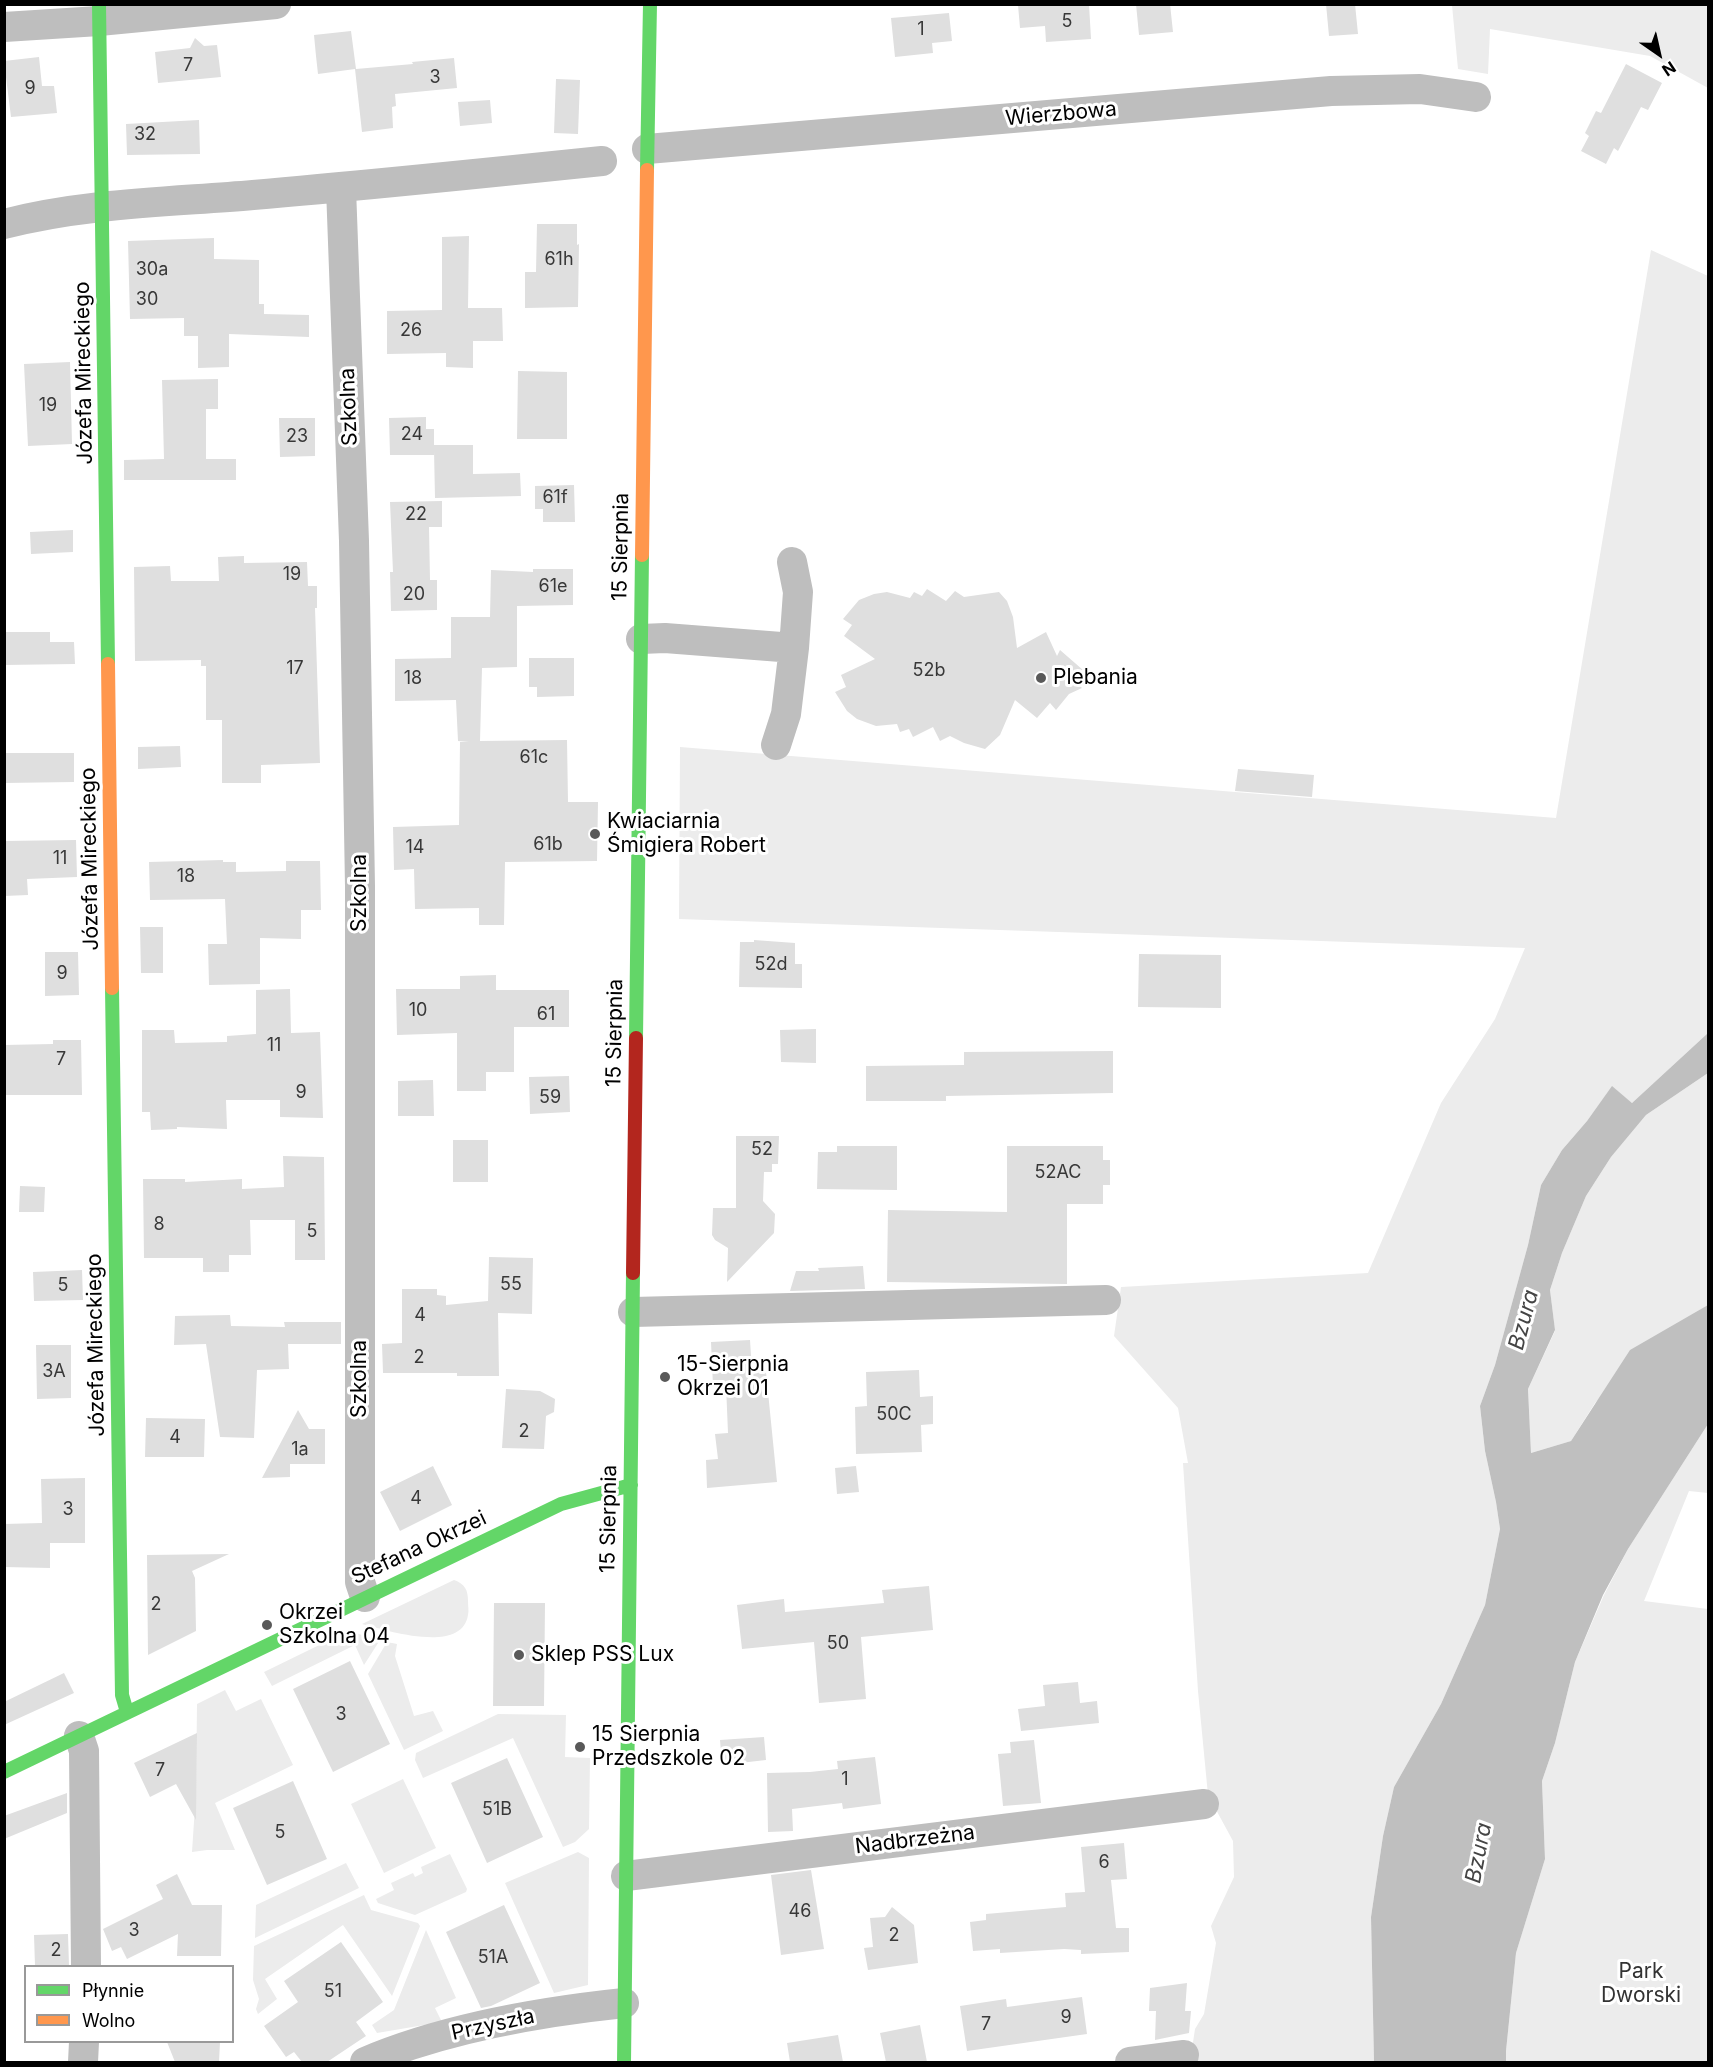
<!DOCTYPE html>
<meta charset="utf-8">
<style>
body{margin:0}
#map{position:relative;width:1713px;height:2067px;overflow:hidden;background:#fff;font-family:Inter,sans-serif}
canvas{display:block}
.frame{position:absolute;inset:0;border:6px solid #000;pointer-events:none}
.legend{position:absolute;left:24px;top:1965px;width:210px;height:78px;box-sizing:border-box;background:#fff;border:2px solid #999;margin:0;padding:8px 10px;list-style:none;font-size:18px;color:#000}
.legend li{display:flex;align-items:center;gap:12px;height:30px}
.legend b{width:30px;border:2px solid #999}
.north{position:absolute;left:1629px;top:24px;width:60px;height:60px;-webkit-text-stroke:4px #fff;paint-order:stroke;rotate:146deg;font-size:16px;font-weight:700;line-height:24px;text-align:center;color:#000}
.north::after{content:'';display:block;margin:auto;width:21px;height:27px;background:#000;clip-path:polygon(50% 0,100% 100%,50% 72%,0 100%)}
</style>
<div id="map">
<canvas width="1713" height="2067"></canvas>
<div class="frame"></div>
<ul class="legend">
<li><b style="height:8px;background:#63d668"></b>Płynnie</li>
<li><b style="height:8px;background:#ff974d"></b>Wolno</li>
</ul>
<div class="north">N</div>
</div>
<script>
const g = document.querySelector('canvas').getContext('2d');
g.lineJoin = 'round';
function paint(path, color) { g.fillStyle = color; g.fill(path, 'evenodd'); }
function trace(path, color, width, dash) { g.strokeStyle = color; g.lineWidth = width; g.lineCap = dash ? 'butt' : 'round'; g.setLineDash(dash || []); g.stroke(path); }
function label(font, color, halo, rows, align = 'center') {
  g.font = font + ' Inter,sans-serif'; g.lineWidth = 6; g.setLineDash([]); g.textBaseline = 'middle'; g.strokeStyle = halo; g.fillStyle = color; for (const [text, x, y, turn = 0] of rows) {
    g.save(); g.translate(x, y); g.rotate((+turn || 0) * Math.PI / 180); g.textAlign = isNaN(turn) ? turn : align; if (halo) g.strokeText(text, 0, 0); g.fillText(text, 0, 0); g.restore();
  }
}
paint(new Path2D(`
 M1452 5H1708V88L1650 56 1490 29 1488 74 1458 69Z
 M1651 250 1708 276V1033L1632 1103 1612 1087 1587 1121 1562 1150 1541 1185 1528 1245 1495 1365 1480 1406 1485 1451 1496 1502 1500 1529 1485 1605 1441 1704 1394 1787 1383 1836 1371 1917 1374 2062H1190L1195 2029 1204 2014 1216 1943 1211 1926 1234 1877 1233 1841 1208 1795 1198 1691 1183 1463H1188L1178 1408 1114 1336 1121 1287 1368 1273 1441 1103 1495 1019 1525 948 679 919 680 747 1556 818Z
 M1708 1073V1305L1669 1330 1595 1403 1571 1441 1531 1453 1528 1389 1555 1331 1550 1290 1562 1253 1586 1196 1611 1157 1646 1115Z
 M1708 1424V1493L1689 1491 1644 1601 1708 1609V2062H1506V2051L1516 1953 1545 1859 1542 1781 1555 1743 1575 1662 1604 1595 1628 1549Z
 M454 1580C465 1584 468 1590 468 1601 468 1606 469 1611 468 1615 462 1655 385 1630 362 1624Z
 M348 1631 380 1640 364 1665 355 1645 272 1686 264 1672Z
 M387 1642 397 1644 395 1656 414 1716 433 1711 443 1731 404 1750 368 1674Z
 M225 1690 236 1711 261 1699 293 1765 215 1803 235 1850H207L192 1852 196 1791 197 1704Z
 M498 1714 566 1715 565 1757 590 1758 589 1829 575 1842 563 1847 513 1738 423 1778 415 1760 416 1753Z
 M403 1779 436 1848 384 1873 351 1804Z
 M578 1852 589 1858 588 1985 554 1993 505 1883Z
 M450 1854 467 1889 466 1892 415 1915 378 1903 376 1899 394 1890 391 1883 413 1873 415 1877 423 1873 421 1867Z
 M346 1863 359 1888 255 1938 256 1905Z
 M364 1895 371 1910 418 1923 420 1926 392 1996 343 1925 265 1979 277 1999 258 2014 256 2009 259 1999 253 1980 254 1946Z
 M426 1930 456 1998 435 2008 442 2022 377 2033 372 2025 394 2010Z`), '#ececec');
paint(new Path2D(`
 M1708 1033V1073L1646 1115 1611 1157 1586 1196 1562 1253 1550 1290 1555 1330 1528 1389 1531 1453 1571 1441 1630 1350 1708 1305V1424L1628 1549 1603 1595 1575 1662 1555 1743 1542 1781 1545 1859 1516 1953 1506 2051V2062H1374L1371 1917 1383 1836 1394 1787 1441 1704 1485 1605 1500 1529 1496 1502 1485 1451 1480 1406 1495 1365 1528 1245 1541 1185 1562 1150 1587 1121 1612 1086 1632 1103Z`), '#bfbfbf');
paint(new Path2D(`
 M1089 4 1091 39 1046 42 1045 26 1020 28 1018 5Z
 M1136 4H1170L1173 32 1139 35Z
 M1326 4H1355L1358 34 1329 36Z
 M949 13 952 41 932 43 933 53 895 57 891 18Z
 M351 31 356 69 413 64 412 62 454 58 457 88 395 94 396 106 392 107 393 128 362 132 355 69 318 74 316 56 314 35Z
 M195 38 204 46 217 45 221 77 158 83 155 52 190 48Z
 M39 57 42 86H54L57 113 11 117 4 61Z
 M1626 64 1662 83 1648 110 1641 107 1618 151 1614 148 1606 164 1581 151 1589 136 1585 133 1596 111 1601 113Z
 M556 79 580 80 578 134 554 133Z
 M490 100 492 123 460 126 458 102Z
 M199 120 200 154 127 155 126 124Z
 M537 224H577V245L579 244 578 307 525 308V272H536Z
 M469 236 468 308H502L503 341H473V368L446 367V353L387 354V311L442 310V237Z
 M214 238V259L259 260V304H264V314L309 315V337L229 334V367L198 368V336H184V318L130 319 128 241Z
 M70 362 72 444 28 446 24 364Z
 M518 371 567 372V439H517Z
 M218 379V409H206V459H236V480H124V460L164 459 162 380Z
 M426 417V429H434V445H473V474L520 473 521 496 435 498 434 450V455H390L389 418Z
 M279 418H315V456L280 457Z
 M574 485 575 522H543V509H535V486Z
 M442 501V527H429L430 580H437V610L391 611 390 572H393L390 502Z
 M73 530V552L31 554 30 532Z
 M244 556V563L307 562 308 586H317V608H315L320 763 261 765V783H222V720H206V666H201V660L135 661 134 567 170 566 171 581H219L218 557Z
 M533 569H573V605L517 606V667L482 668 480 741 567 740 568 802H598L597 861 505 862 504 925H479V908L415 909 414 869 394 870 393 827 459 825 460 742H469L458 741 456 700 395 701V659L451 658V617H490L491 570 533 572Z
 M927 589 946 601 955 591 964 597 999 592 1007 601 1013 617 1017 648 1046 632 1057 656 1060 650 1083 670 1072 678 1082 688 1069 694 1056 710 1050 703 1037 718 1015 700 1000 735 985 749 964 743 950 736 940 741 933 727 913 737 909 729 900 732 897 724 876 726 857 719 847 711 835 692 846 687 841 675 875 659 844 636 852 625 843 619 859 600 874 594 887 592 910 598 914 592 922 596Z
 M4 632H50V642H74L75 664 4 665Z
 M529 658H574V696L537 697V687H529Z
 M180 746 181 767 138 769V747Z
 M4 753H74V782L4 783Z
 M1238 769 1314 775 1312 797 1235 791Z
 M76 840 77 877 27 879 28 895 4 896V841Z
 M223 860V862H236V872L286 871V861H320L321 910H301V939L260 938V984L209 985 208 944H227L225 899 150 900 149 862Z
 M140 927H163V973H141Z
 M754 940 795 943V964H802V988L739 987 740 942H754Z
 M45 952H78L79 995 45 996Z
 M1139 954 1221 955V1008L1138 1007Z
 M496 975V990H569V1027H514V1072H486V1091H457V1033L397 1035 396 989H460V976Z
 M290 989 291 1033 320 1032 323 1118 280 1117V1100H226L227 1129 177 1127V1129L151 1130 150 1112H142V1030H174L175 1043 227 1042V1036L256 1034V990Z
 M816 1029V1063L781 1062 780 1030Z
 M53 1040H81L82 1095H5L4 1045 53 1044Z
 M1113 1051V1093L946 1096V1101H866V1066L964 1065V1052Z
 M569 1076 570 1112 530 1114 529 1077Z
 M433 1080 434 1116H398V1081Z
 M736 1136H779L778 1164H772V1172H764L763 1201 775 1214 774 1233 727 1282 728 1248 715 1240 712 1235 713 1208H736Z
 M453 1140H488V1182H453Z
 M837 1146H897V1190L817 1189 818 1152H837Z
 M1007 1146H1103V1160H1110V1185H1103V1204H1067V1284L887 1282 888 1210 1007 1212Z
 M283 1156 324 1157 325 1260H295V1220H250L251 1255H229V1272H203V1258H144L143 1179H185V1182L242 1179V1189L284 1187Z
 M20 1186 45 1187 44 1212H19Z
 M489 1257 533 1258 532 1314 498 1313 499 1376H457V1373H383L382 1344 402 1343V1289H437V1295L446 1296V1305L488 1301Z
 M863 1266 865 1289 790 1291 796 1271H819L818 1268Z
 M82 1270 83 1300 34 1301 33 1272Z
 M230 1315 231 1326 285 1327 284 1322H341V1344H288L289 1369 257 1370 254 1438 220 1437 206 1344 174 1345 175 1316Z
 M750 1340 752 1373 766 1372 777 1482 707 1488 706 1460 718 1459 715 1434 728 1433 726 1385 713 1386 711 1342Z
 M36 1345H71V1398L37 1399Z
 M919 1370 920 1397 933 1396V1424L921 1425 922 1452 856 1454 855 1407 867 1406 866 1372Z
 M506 1389 540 1391 555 1399 554 1412 546 1416 544 1449 502 1448Z
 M298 1410 309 1429H325V1464H290V1477L262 1478Z
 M146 1418 205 1419 204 1457H145Z
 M433 1466 452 1505 400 1531 380 1492Z
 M856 1466 859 1492 837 1494 835 1468Z
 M85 1478V1543H50V1568L4 1567V1524L42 1523 41 1479Z
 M229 1554 192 1571 195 1578 196 1631 148 1655 147 1555Z
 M929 1586 933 1630 861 1637 866 1699 819 1703 814 1642 742 1649 737 1605 784 1599 785 1612 884 1603 882 1590Z
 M494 1603H545L544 1706H493Z
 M350 1661 390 1744 333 1772 293 1689Z
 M64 1673 74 1693 4 1725V1702Z
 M1078 1682 1080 1703 1097 1701 1099 1723 1021 1731 1018 1709 1045 1706 1043 1685Z
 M197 1733 196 1820 176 1784 150 1797 134 1763Z
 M764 1737 766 1760 722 1765 720 1740Z
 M1034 1740 1041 1803 1003 1806 998 1754 1011 1753 1010 1742Z
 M875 1757 881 1804 843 1809 842 1803 792 1809 793 1831 768 1832 767 1773 810 1772 838 1769 837 1761Z
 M507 1758 543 1837 487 1863 451 1783Z
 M293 1781 327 1859 267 1885 233 1808Z
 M67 1793V1813L4 1839V1816Z
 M1124 1843 1127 1879 1111 1880 1116 1928H1129V1952L1081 1954V1950L1064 1949 1000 1953V1949L973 1951 970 1922 986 1920V1914L1066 1907 1065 1893 1085 1892 1081 1847Z
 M811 1870 824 1949 781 1955 771 1875Z
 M177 1874 192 1905H222L221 1956H177L178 1934 127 1959 121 1947 112 1951 103 1929 163 1899 156 1885Z
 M504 1905 540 1983 491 2006 481 2008 446 1932Z
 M892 1907 914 1925 918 1963 868 1970 864 1948 873 1947 870 1918 885 1917Z
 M68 1934 69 1966H35L34 1935Z
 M341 1942 383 2002 356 2022 366 2036 327 2062H302L294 2052 286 2057 264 2026 298 2002 284 1981Z
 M1187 1983 1185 2011H1191L1189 2033 1155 2040 1156 2011H1149L1150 1988Z
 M1082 1997 1087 2034 967 2051 960 2006 1006 1999 1007 2007Z
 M920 2025 927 2062H886L880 2033Z
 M838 2035 843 2062H790L787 2043Z
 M167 2042H220L219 2062H175Z`), '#dfdfdf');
trace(new Path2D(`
 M4 27 99 21 276 4
 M647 149 1331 91 1420 89 1476 97
 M341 188 354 541 360 886V1582L365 1597
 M4 224C85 203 171 202 253 195 370 185 486 173 602 161
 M792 562 798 592 794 648
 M641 639 665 638 794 648 786 714 776 745
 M633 1312 1106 1300
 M79 1736 84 1751 86 1966
 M626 1876 1204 1804
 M83 2062 84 2042
 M365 2062C445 2028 538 2012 624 2003
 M1130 2062 1184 2055`), '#bebebe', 30);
trace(new Path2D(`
 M99 4 108 664
 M647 170 650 4
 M112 988 122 1695 127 1712
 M636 1038 642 555
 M4 1772 561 1504 631 1485
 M624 2062 633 1273`), '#63d668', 14);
trace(new Path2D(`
 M642 555 647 170
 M108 664 112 988`), '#ff974d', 14);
trace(new Path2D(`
 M633 1273 636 1038`), '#b3261e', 14);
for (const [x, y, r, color] of [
 [1041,678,6,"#595959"],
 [595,834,6,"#595959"],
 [665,1377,6,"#595959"],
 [267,1625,6,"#595959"],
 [519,1655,6,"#595959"],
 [580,1747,6,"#595959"]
]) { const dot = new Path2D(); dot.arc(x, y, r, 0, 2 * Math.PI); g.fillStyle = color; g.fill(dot); trace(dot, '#fff', 2); }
label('18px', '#383838', null, [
 ["5",1067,22],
 ["1",921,30],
 ["7",188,66],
 ["3",435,78],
 ["9",30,89],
 ["32",145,135],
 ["61h",559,260],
 ["30a",152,270],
 ["30",147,300],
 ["26",411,331],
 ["19",48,406],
 ["24",412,435],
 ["23",297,437],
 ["61f",555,498],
 ["22",416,515],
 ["19",292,575],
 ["61e",553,587],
 ["20",414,595],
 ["17",295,669],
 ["52b",929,671],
 ["18",413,679],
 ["61c",534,758],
 ["61b",548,845],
 ["14",415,848],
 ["11",60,859],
 ["18",186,877],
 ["52d",771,965],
 ["9",62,974],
 ["10",418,1011],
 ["61",546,1015],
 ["11",274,1046],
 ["7",61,1060],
 ["9",301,1093],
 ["59",550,1098],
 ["52",762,1150],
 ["52AC",1058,1173],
 ["8",159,1225],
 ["5",312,1232],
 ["55",511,1285],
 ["5",63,1286],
 ["4",420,1316],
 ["2",419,1358],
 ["3A",54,1372],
 ["50C",894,1415],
 ["2",524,1432],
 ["4",175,1438],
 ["1a",300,1450],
 ["4",416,1499],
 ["3",68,1510],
 ["2",156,1605],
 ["50",838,1644],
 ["3",341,1715],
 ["7",160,1771],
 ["1",845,1780],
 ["51B",497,1810],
 ["5",280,1833],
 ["6",1104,1863],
 ["46",800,1912],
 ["3",134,1931],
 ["2",894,1936],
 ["2",56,1951],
 ["51A",493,1958],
 ["51",333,1992],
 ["9",1066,2018],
 ["7",986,2025]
]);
label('21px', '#000', '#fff', [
 ["Wierzbowa",1061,114,-5],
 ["Józefa Mireckiego",84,373,-91],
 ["Szkolna",349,407,-92],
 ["15 Sierpnia",621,547,-89],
 ["Józefa Mireckiego",90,859,-91],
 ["Szkolna",360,893,-90],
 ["15 Sierpnia",615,1033,-89],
 ["Józefa Mireckiego",96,1345,-91],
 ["Szkolna",360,1379,-90],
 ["15 Sierpnia",609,1519,-89],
 ["Stefana Okrzei",419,1548,-25],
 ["Nadbrzeżna",915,1840,-7],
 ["Przyszła",493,2025,-12]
]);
label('21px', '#000', '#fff', [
 ["Plebania",1053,678],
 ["Kwiaciarnia",607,822],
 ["Śmigiera Robert",607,846],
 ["15-Sierpnia",677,1365],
 ["Okrzei 01",677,1389],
 ["Okrzei",279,1613],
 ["Szkolna 04",279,1637],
 ["Sklep PSS Lux",531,1655],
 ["15 Sierpnia",592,1735],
 ["Przedszkole 02",592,1759]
], 'left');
label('21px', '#333', '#fff', [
 ["Park",1641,1972],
 ["Dworski",1641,1996]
]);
label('italic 22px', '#444', '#fff', [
 ["Bzura",1524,1320,-75],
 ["Bzura",1479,1853,-79]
]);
</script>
